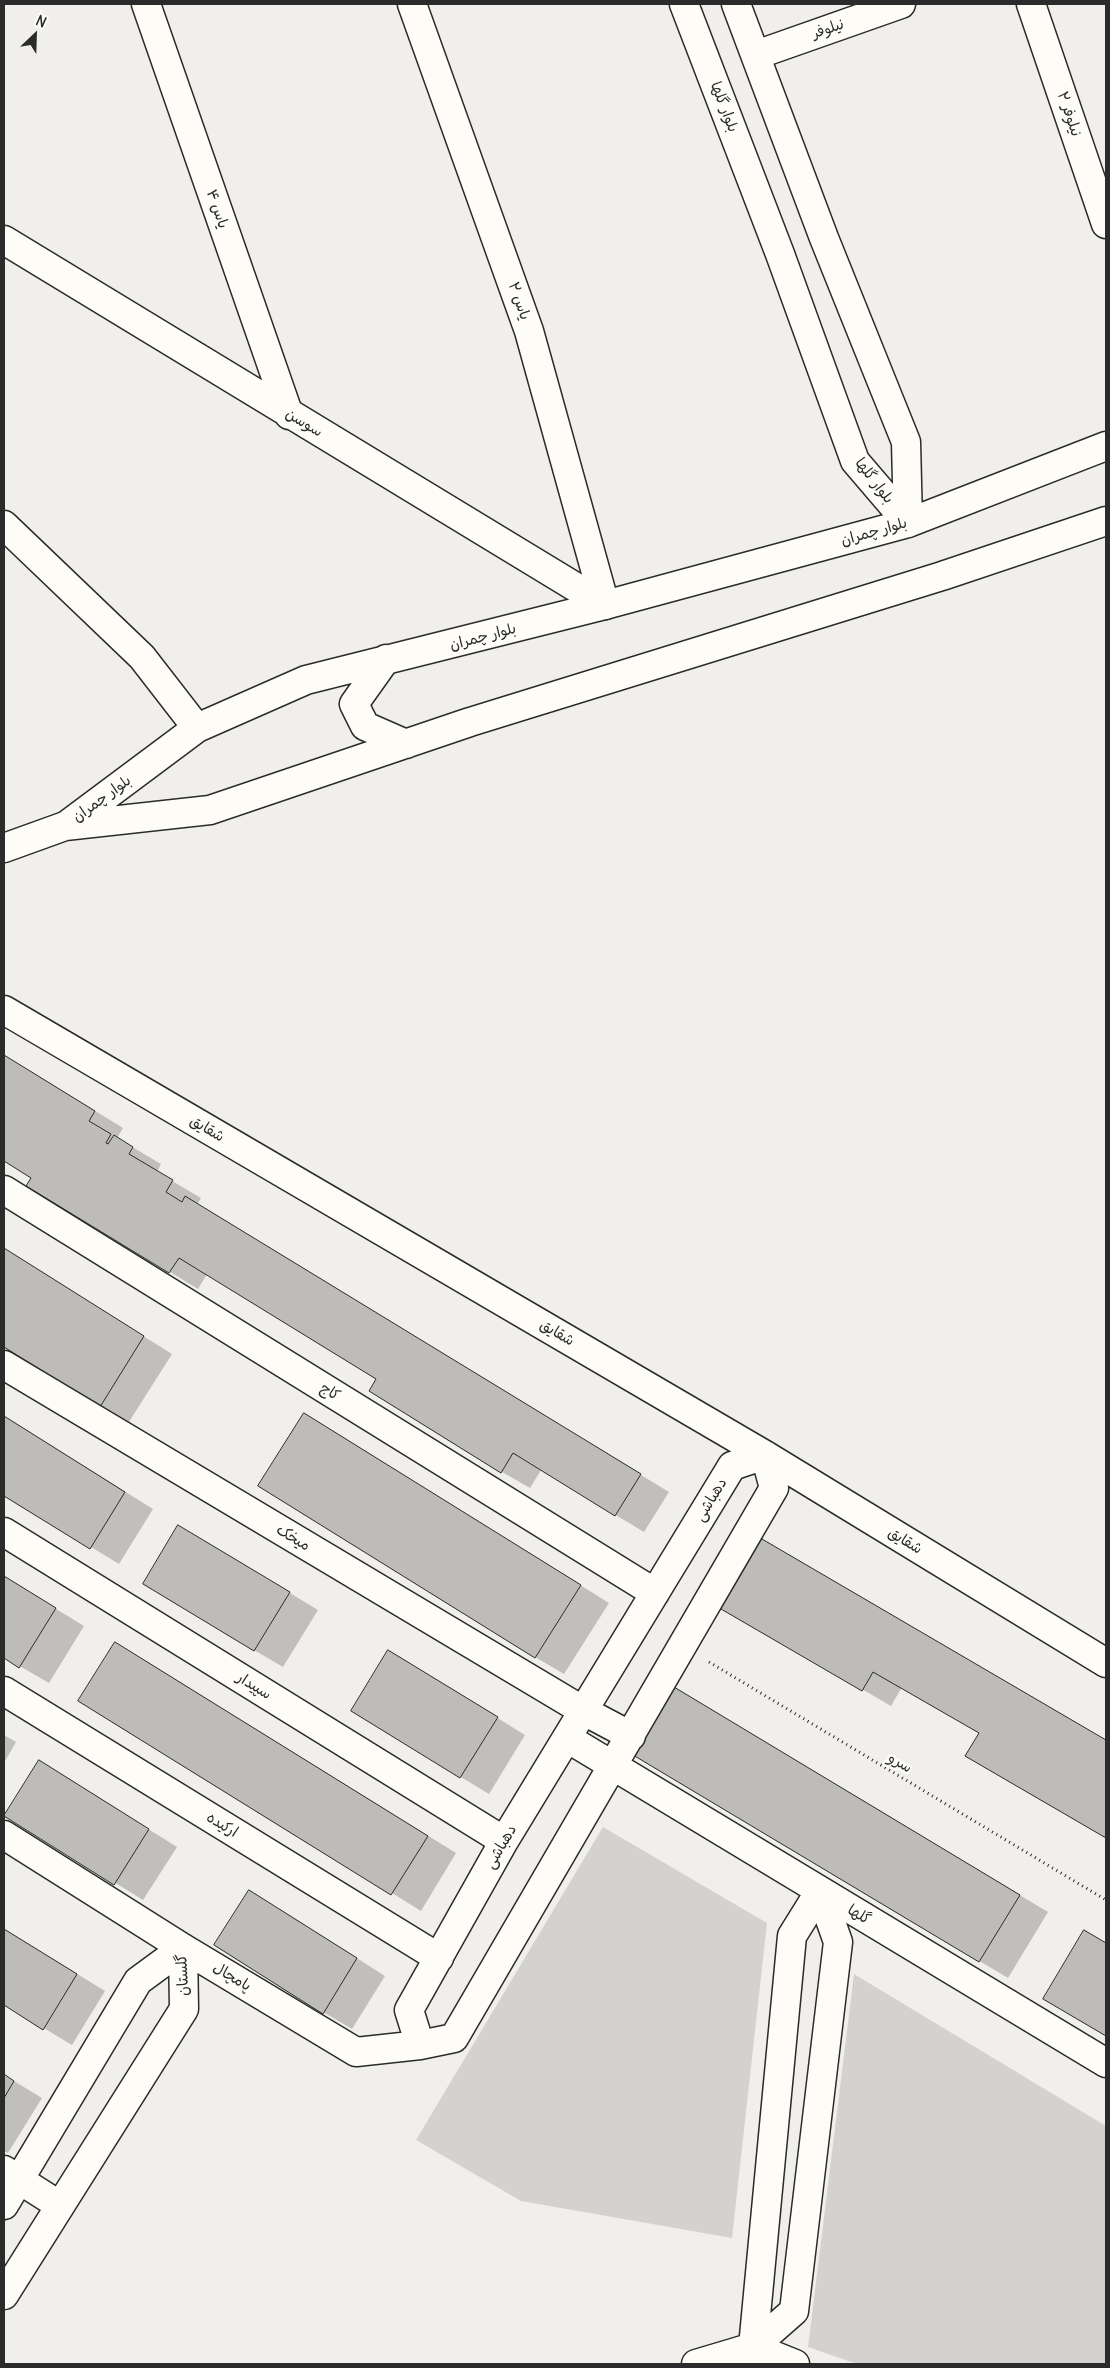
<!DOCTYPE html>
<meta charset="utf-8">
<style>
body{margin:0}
#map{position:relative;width:1110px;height:2368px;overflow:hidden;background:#f0efeb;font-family:Delius,sans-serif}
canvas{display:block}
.frame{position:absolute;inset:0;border:5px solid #2b2b2b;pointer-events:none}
.north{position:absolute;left:10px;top:10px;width:50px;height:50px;-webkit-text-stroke:4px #fdfcf7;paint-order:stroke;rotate:24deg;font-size:14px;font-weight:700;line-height:20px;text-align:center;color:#2b2b2b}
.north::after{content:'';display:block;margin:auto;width:18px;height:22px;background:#2b2b2b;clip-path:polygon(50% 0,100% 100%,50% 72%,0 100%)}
</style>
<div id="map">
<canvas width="1110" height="2368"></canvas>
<div class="frame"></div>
<div class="north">N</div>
</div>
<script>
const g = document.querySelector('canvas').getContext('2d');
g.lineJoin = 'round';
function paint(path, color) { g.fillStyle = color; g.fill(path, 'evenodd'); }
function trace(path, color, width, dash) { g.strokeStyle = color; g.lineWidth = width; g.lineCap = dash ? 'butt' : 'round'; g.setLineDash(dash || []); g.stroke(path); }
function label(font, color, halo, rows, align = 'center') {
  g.font = font + ' Delius,"Playpen Sans Arabic",sans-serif'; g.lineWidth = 5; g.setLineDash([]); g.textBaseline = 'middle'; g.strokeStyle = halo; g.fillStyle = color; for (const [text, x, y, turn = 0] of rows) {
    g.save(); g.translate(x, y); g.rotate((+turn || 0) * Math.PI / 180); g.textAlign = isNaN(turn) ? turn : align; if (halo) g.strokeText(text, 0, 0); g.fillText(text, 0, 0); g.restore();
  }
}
paint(new Path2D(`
 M603 1827 767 1923 732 2238 521 2201 416 2140Z
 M854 1974 1106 2126V2364H857L808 2347Z`), '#d3d2cf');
paint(new Path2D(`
 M4 1055 123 1128 117 1138 161 1164 157 1172 201 1198 197 1205 669 1492 644 1532 541 1470 530 1488 502 1472 378 1378 207 1274 198 1289 28 1185 33 1178 4 1160Z
 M4 1249 172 1354 129 1422 4 1345Z
 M4 1416 153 1509 119 1564 4 1494Z
 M333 1431 609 1603 564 1674 535 1657Z
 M763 1540 1106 1741V1837L967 1755 980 1733 902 1687 891 1706 723 1608Z
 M207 1543 318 1610 283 1667 254 1650Z
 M4 1577 84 1626 49 1683 4 1657Z
 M389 1651 525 1735 489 1794 352 1711Z
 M144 1660 456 1853 421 1911 80 1700Z
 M703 1706 1048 1912 1008 1978 635 1755Z
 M4 1735 16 1742 4 1763Z
 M40 1761 177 1847 143 1900 6 1815Z
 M278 1908 385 1976 352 2029 323 2012Z
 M4 1929 105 1991 72 2045 4 2004Z
 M1084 1931 1106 1944V2034L1045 1998Z
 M4 2075 42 2098 8 2153 4 2151Z`), '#0003');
const building = new Path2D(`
 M4 1055 95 1111 89 1121 111 1134 106 1143 108 1144 114 1135 133 1147 129 1154 173 1180 166 1192 182 1202 185 1196 641 1474 615 1516 513 1453 501 1473 369 1391 376 1379 179 1258 169 1273 26 1186 31 1178 4 1161Z
 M4 1248 144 1336 100 1407 4 1347Z
 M304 1413 581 1585 535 1658 258 1486Z
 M4 1416 125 1492 90 1549 4 1496Z
 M178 1525 290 1592 254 1651 143 1584Z
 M762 1539 1106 1740V1838L965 1756 979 1733 873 1672 862 1691 721 1609Z
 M4 1576 56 1608 19 1668 4 1658Z
 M115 1642 428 1836 391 1895 78 1701Z
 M388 1650 498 1717 460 1778 351 1711Z
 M674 1687 1020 1895 979 1962 633 1755Z
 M39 1760 149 1829 114 1885 4 1816Z
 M249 1890 357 1958 323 2014 214 1945Z
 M4 1929 77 1974 43 2030 4 2005Z
 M1084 1930 1106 1943V2036L1043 1999Z
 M4 2074 14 2081 4 2098Z`);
paint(building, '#bdbcb8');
trace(building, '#2b2b2b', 1);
const street = new Path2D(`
 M146 4 289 415
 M412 4 529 331 605 605
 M1031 4 1106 224
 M756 55 901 4
 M4 240 605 605
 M4 525 142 657 197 728
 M4 1010 765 1455 1106 1663
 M4 1190 655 1593
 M4 1365 582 1710 631 1736
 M4 1532 504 1841
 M4 1691 439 1958
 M567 1738 1106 2063
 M4 1835 183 1948 356 2052 420 2045 454 2038 774 1488 765 1455 732 1466 504 1841 409 2010 420 2045
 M4 2170 59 2205
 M4 2205 138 1981 183 1948 184 2009 4 2295
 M696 2364 753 2347 795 2364
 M752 2364 753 2347 792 1936 820 1891 838 1942 794 2311 753 2347`);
const secondary = new Path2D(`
 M684 4 780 254 855 461 908 523
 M736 4 824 238 906 442 908 523
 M386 659 354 704 365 726 406 744
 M67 825 197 728 306 680 605 605 908 523 1106 446
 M4 848 65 826 210 810 470 722 942 576 1106 521`);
trace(street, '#2b2b2b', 31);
trace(secondary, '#2b2b2b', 31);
trace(new Path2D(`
 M709 1662 1106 1900`), '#2b2b2b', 3, [1, 4]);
trace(street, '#fdfcf7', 28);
trace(secondary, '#fdfcf7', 28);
label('15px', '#2b2b2b', '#fdfcf7', [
 ["نیلوفر",828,29,-19],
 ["بلوار گلها",724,107,69],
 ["نیلوفر ۲",1069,114,71],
 ["یاس ۴",217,209,71],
 ["یاس ۲",519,301,71],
 ["سوسن",304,423,31],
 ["بلوار گلها",874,481,52],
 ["بلوار چمران",874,532,-16],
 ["بلوار چمران",483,637,-15],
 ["بلوار چمران",102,799,-36],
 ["شقایق",207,1129,30],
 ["شقایق",557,1333,30],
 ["کاج",330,1392,32],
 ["دهباشی",711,1500,-59],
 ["میخک",293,1538,31],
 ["شقایق",905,1541,31],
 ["سپیدار",254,1686,32],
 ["سرو",900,1763,31],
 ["ارکیده",222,1825,32],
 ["دهباشی",501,1847,-60],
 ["گلها",859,1915,31],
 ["گلستان",183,1975,-93],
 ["پامچال",232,1977,31]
]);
</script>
